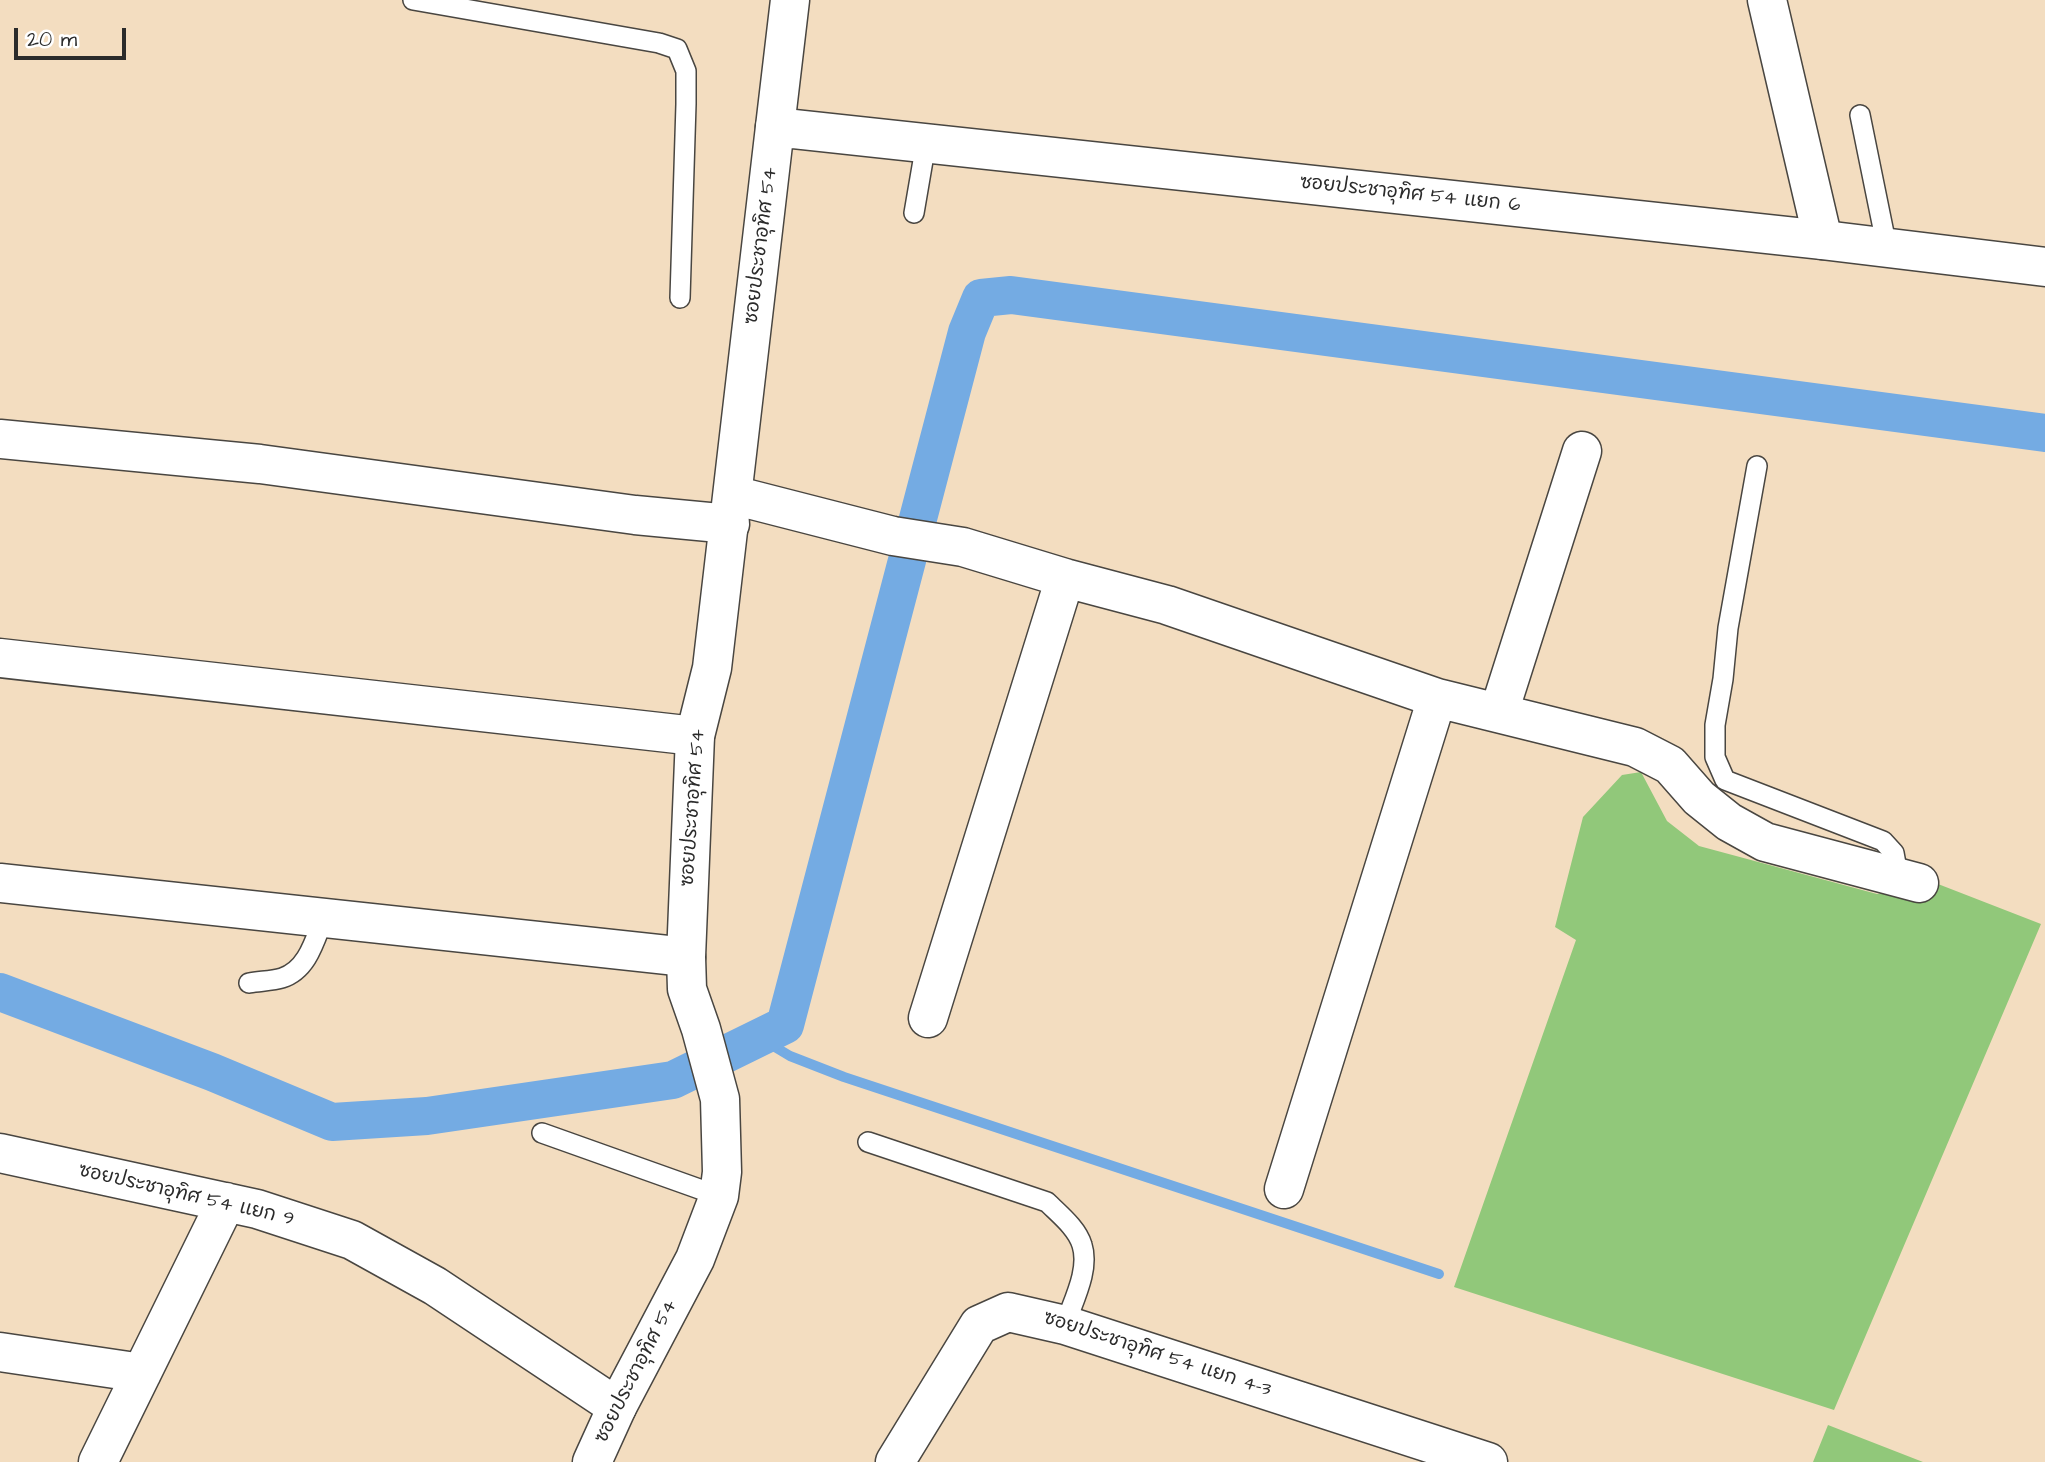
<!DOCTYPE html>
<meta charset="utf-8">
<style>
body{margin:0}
#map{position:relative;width:2045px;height:1462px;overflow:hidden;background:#f3ddc0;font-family:"Architects Daughter",sans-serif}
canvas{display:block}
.scale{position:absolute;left:14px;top:28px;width:112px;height:32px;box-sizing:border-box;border:4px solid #2b2b2b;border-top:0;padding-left:9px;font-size:21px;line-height:24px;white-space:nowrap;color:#2b2b2b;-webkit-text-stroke:5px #fff;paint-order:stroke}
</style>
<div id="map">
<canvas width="2045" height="1462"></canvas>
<div class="scale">20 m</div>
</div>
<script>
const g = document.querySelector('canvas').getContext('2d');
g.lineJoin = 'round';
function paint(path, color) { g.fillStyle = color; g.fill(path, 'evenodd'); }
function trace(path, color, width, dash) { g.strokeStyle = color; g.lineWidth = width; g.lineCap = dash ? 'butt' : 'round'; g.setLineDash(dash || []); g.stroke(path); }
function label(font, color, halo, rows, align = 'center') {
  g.font = font + ' "Architects Daughter","Playpen Sans Thai",sans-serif'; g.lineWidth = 7; g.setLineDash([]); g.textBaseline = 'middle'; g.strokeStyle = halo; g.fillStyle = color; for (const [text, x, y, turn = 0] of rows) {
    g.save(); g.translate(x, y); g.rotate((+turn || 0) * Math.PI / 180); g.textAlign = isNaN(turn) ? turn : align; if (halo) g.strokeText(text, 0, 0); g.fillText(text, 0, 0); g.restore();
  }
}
paint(new Path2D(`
 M1641 772 1667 821 1699 846 1877 894 1938 884 2041 924 1834 1410 1454 1287 1576 940 1555 927 1583 817 1622 775Z
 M1828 1425 1923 1462H1813Z`), '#91c87a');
trace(new Path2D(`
 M760 1038 790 1056 844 1077 1439 1274`), '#74abe3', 10);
trace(new Path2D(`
 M0 992 212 1072 332 1122 427 1116 673 1080 785 1025 967 332 981 298 1011 295 2045 433`), '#74abe3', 38);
const service = new Path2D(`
 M413 0 659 43 677 49 686 71V104L680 298
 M1860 115 1887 248
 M914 213 926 143
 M1757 466 1728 628 1723 679 1715 725V757L1725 780 1883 841 1894 853 1896 864 1887 877
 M249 983C260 981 272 981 282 978 308 970 315 939 324 917
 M542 1133 719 1196
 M868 1142 1047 1202C1059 1214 1077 1228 1082 1245 1090 1270 1073 1301 1065 1325`);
const minor = new Path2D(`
 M1767 0 1823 240
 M775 127 790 0
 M0 439 260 464 635 515 730 524
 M733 495 893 536 963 547 1065 578 1167 605 1437 698 1635 747 1670 765 1699 798 1729 822 1765 842 1919 883
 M0 658 695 736
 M1499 712 1582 451
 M0 883 686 957
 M928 1018 1065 578
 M0 1153 257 1209 352 1240 435 1286 617 1407
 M1284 1189 1437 698
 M0 1352 142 1373
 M98 1462 226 1202
 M895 1462 979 1325 1008 1312 1065 1325 1488 1462`);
const tertiary = new Path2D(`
 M592 1462 617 1407 695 1259 719 1196 722 1172 720 1099 701 1029 687 989 686 957 695 736 712 668 775 127 1823 240 2045 267`);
trace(service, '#494641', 22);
trace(minor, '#494641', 41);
trace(tertiary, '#494641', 41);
trace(service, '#fff', 19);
trace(minor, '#fff', 38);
trace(tertiary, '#fff', 38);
label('19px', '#2b2b2b', '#fff', [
 ["ซอยประชาอุทิศ 54 แยก 6",1410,195,6],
 ["ซอยประชาอุทิศ 54",762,246,-83],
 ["ซอยประชาอุทิศ 54",694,808,-86],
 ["ซอยประชาอุทิศ 54 แยก 9",186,1196,13],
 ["ซอยประชาอุทิศ 54 แยก 4-3",1157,1355,18],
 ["ซอยประชาอุทิศ 54",637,1372,-63]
]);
</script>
